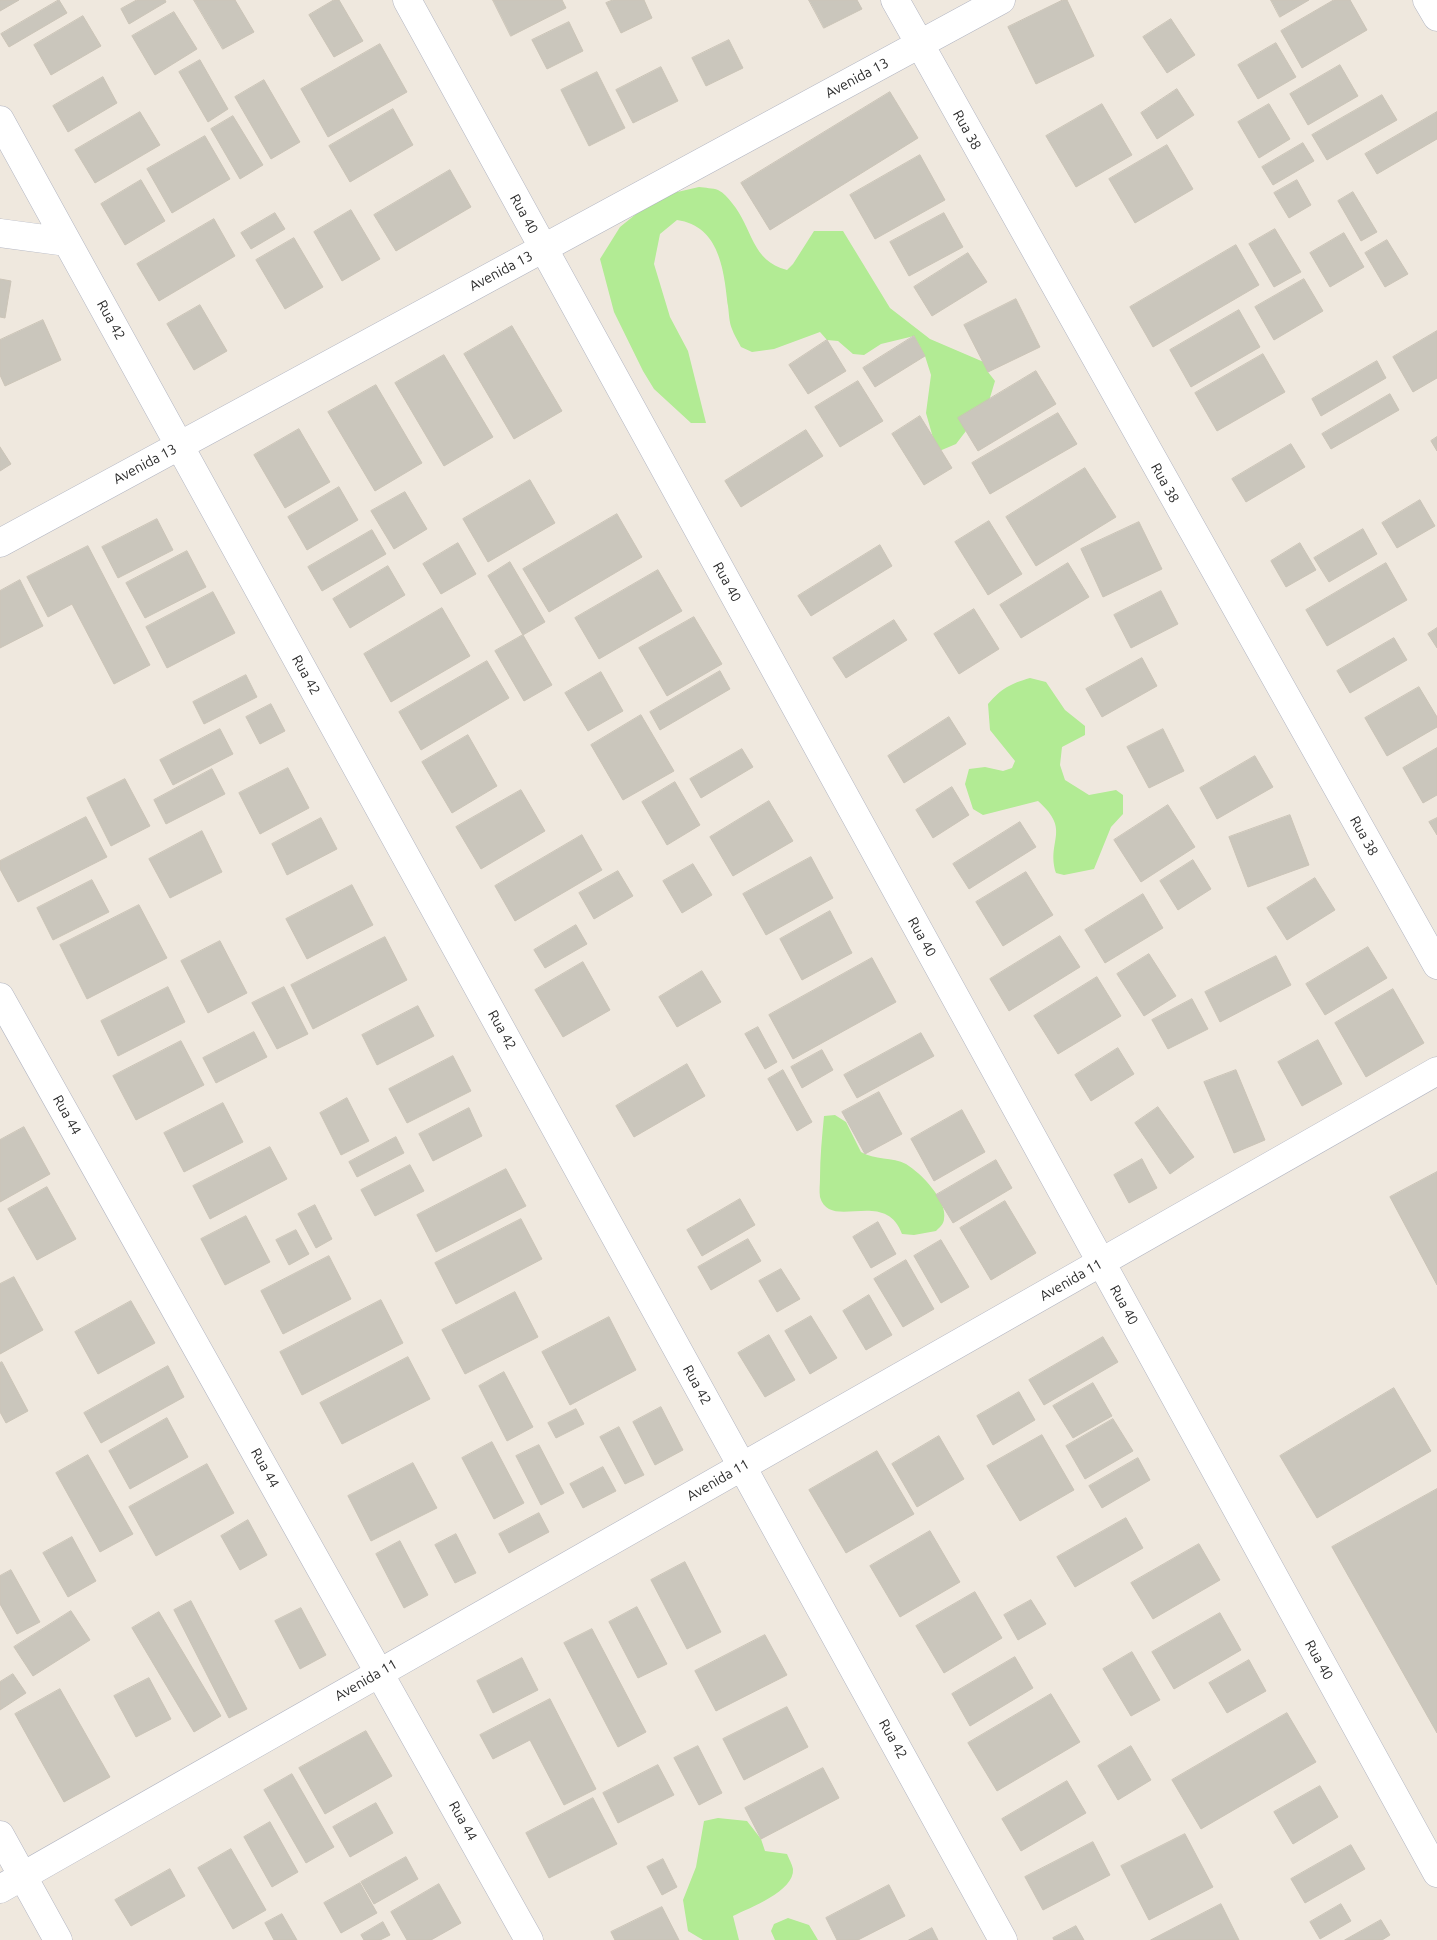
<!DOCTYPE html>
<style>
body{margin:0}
canvas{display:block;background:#efe8de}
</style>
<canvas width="1437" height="1940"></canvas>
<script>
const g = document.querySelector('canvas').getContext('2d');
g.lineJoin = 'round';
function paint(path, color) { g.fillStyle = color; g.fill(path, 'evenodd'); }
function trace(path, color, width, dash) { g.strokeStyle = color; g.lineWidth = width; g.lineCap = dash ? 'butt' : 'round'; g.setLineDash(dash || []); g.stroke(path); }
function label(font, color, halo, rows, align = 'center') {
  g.font = font + ' Ubuntu,sans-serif'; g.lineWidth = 5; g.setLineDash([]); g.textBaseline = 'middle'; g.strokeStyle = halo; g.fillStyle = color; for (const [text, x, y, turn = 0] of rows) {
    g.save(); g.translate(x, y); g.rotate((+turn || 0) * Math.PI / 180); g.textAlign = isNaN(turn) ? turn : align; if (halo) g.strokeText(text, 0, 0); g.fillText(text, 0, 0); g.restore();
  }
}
paint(new Path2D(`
 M699 187C705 188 713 188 718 190 724 193 728 198 732 203 753 228 751 261 787 270L793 264 814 231H843L890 308 930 339 986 363 988 372 995 381 989 401 956 444 937 452 926 413 931 375 925 356 914 336 881 344 864 355 853 354 838 341 827 340 820 332 774 349 752 352 741 347C738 341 734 335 732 329 729 322 729 313 728 306 724 271 720 226 677 220L660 234 654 264 670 317 688 351 706 423H691L654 389 643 371 614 312 600 259 620 227 651 202 660 196Z
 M1030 678 1046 682 1065 710 1085 726V735L1062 747 1060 765 1065 780 1089 795 1116 790 1123 795V814L1111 827 1094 869 1064 875 1056 873C1046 840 1072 831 1038 801L983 815 973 809 965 784 969 769 985 767 1003 771 1012 768 1015 761 990 730 988 704C1002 688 1010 684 1030 678Z
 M835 1115 846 1122 861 1152C874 1160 893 1157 906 1164 921 1173 948 1201 944 1219 944 1224 939 1228 936 1231L914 1235 902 1234C885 1187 830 1232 820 1197 819 1191 820 1184 820 1178 820 1157 822 1137 824 1116Z
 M718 1818 747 1821 761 1839 765 1851 787 1854C789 1859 792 1864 793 1869 795 1891 749 1908 733 1916L739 1940H703L688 1931 683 1900 696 1867 704 1821Z
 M788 1918 809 1925 818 1940H775L771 1931 774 1924Z`), '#b2eb94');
const building = new Path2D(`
 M0 0H19L0 11Z
 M59 0 67 13 9 47 1 34Z
 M137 0H165L166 2 129 24 121 9Z
 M194 0H235L254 32 223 49Z
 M334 0H339L363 41 334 57 309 15Z
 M493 0H562L566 8 511 36Z
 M613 0H644L652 18 621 33 606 3Z
 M809 0H857L862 9 824 28Z
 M1063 0H1067L1094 56 1036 84 1008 27Z
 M1271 0H1309L1280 17Z
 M1334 0H1350L1367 30 1302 68 1281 31Z
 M174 12 197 49 155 75 132 36Z
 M83 16 101 46 51 75 34 45Z
 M1171 19 1195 55 1167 73 1143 37Z
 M569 22 583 51 547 69 532 40Z
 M729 40 743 68 706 86 692 58Z
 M1276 43 1296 77 1258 99 1238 65Z
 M380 44 407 92 328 137 301 89Z
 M200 60 228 109 208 122 179 72Z
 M1340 65 1358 96 1308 125 1290 94Z
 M661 67 678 101 633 123 616 90Z
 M597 72 625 128 589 146 561 90Z
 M103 77 117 103 68 132 53 106Z
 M264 80 300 142 271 159 235 97Z
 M1177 89 1194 115 1157 139 1141 113Z
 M890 92 918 138 770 230 741 183Z
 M1382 95 1397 120 1327 160 1312 135Z
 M1102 104 1132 155 1076 187 1046 136Z
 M1269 104 1290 139 1259 158 1238 122Z
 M393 109 413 145 350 182 329 146Z
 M140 112 160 145 95 183 75 150Z
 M1437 112V139L1377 174 1365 154Z
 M233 116 263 165 240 179 211 129Z
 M205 136 230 179 172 213 147 169Z
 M1303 143 1314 161 1273 185 1262 167Z
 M1167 145 1193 189 1135 223 1109 179Z
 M920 155 945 200 875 239 850 195Z
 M450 170 471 207 396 251 374 215Z
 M141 180 165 221 125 245 101 204Z
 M1297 180 1311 205 1289 218 1274 193Z
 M1353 192 1377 232 1361 241 1338 201Z
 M351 210 380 259 342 281 314 232Z
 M275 213 285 229 251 249 241 233Z
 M944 213 963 247 909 276 890 242Z
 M214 219 235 256 159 301 137 264Z
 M1275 229 1301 272 1274 287 1249 244Z
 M1344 233 1364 267 1330 287 1310 253Z
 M294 238 323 287 285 309 256 260Z
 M1387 240 1408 274 1385 287 1365 253Z
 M1236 245 1259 285 1153 347 1130 307Z
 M968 253 987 282 932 316 914 287Z
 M0 279 11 281 5 318 0 317Z
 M1304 279 1323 311 1274 340 1255 307Z
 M1016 299 1040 347 988 372 964 325Z
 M200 305 227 351 194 370 167 324Z
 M1239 310 1260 347 1191 387 1170 350Z
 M43 320 61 360 5 386 0 375V340Z
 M512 326 562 411 514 439 464 354Z
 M1437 331V378L1413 392 1393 357Z
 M914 336 925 356 875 387 863 368Z
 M827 340 846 371 808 394 789 365Z
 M1263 354 1285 392 1217 431 1195 393Z
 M444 355 493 437 444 466 395 383Z
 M1377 361 1386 378 1321 416 1312 399Z
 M1036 371 1056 404 978 451 958 418Z
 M858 381 883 421 840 447 815 407Z
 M376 385 422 463 375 491 328 412Z
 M1390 394 1399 410 1331 449 1322 434Z
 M1058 413 1077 444 990 494 972 463Z
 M920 416 952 468 924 485 892 434Z
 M299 429 330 482 285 508 254 455Z
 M806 430 823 456 741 507 725 481Z
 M1437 437V451L1431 441Z
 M1291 444 1305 467 1246 502 1232 479Z
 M0 447 11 464 0 471Z
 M1085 468 1116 517 1036 566 1006 517Z
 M530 480 555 523 488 562 463 519Z
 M339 487 358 520 307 550 288 517Z
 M405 492 427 529 394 549 371 511Z
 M1420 500 1435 526 1397 548 1382 523Z
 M617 514 642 557 549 612 523 569Z
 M157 519 173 550 118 578 102 547Z
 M989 521 1022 574 988 595 955 542Z
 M1139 522 1162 569 1103 597 1081 549Z
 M1363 529 1377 554 1329 582 1314 558Z
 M372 530 386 554 322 591 308 567Z
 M458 543 476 574 441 594 423 564Z
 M1300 543 1316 570 1286 587 1271 561Z
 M880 545 892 566 811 616 798 596Z
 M88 546 150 665 114 684 72 604 48 617 27 577Z
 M187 551 206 587 145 618 126 583Z
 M510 562 545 622 523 635 488 576Z
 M1068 563 1089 597 1021 638 1000 605Z
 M1386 563 1407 600 1327 646 1306 610Z
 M388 566 405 595 350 628 333 599Z
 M658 570 682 611 599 659 575 618Z
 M20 580 43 626 0 648V591Z
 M1161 591 1178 624 1131 648 1114 615Z
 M213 592 235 633 167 668 146 627Z
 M442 608 470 656 391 702 364 654Z
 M974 609 999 649 959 674 934 634Z
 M694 617 722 664 667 696 639 648Z
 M894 620 907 640 846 678 833 658Z
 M1437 628V648L1428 634Z
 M523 635 552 685 524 701 495 651Z
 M1394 638 1407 660 1350 693 1337 671Z
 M1142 658 1157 686 1102 717 1086 689Z
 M487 661 509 698 421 750 399 712Z
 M720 671 730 689 660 730 650 712Z
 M601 672 623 711 588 731 565 693Z
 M246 675 257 697 204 724 193 702Z
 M1419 687 1437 717V727L1387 756 1365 718Z
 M271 704 285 731 260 744 246 717Z
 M641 715 674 771 623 800 591 745Z
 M949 717 966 744 904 783 888 756Z
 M220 729 233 754 173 785 160 760Z
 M1163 729 1184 771 1149 788 1127 747Z
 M468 735 497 786 452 813 422 762Z
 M1437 748V795L1423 803 1403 768Z
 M742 749 753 767 701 798 690 779Z
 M1255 756 1273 787 1217 819 1200 788Z
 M288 768 309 808 260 834 239 793Z
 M212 769 225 794 166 824 154 800Z
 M125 779 150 826 111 846 87 798Z
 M675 782 700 825 667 845 642 802Z
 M952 787 969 815 933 838 916 810Z
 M521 790 545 831 481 869 456 827Z
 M769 801 793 841 733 876 710 837Z
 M1168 805 1195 847 1141 882 1114 840Z
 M1290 815 1309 865 1248 887 1229 837Z
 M86 817 107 857 18 902 0 869V861Z
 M321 818 337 849 287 875 272 844Z
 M1437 818V835L1429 822Z
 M1020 822 1036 847 969 889 953 864Z
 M202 831 222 872 170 898 149 859Z
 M582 835 602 870 515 921 495 886Z
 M811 857 833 898 766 935 743 894Z
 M1193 860 1211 889 1178 910 1160 881Z
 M693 864 712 895 682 913 663 881Z
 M618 871 633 896 594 919 579 893Z
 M1026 872 1053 915 1003 946 976 902Z
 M1315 878 1335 910 1287 940 1267 908Z
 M92 880 109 912 53 940 37 908Z
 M352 885 373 925 307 959 286 919Z
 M1143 894 1163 928 1105 963 1085 930Z
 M139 905 167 958 87 999 60 945Z
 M830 911 852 953 802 980 780 939Z
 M576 925 587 944 545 968 534 950Z
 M1060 936 1080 967 1009 1011 990 979Z
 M385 937 407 980 313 1029 291 985Z
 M220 941 247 993 208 1013 181 961Z
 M1368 947 1387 978 1325 1015 1306 984Z
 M1149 954 1176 996 1144 1016 1117 974Z
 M1276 956 1291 985 1220 1022 1205 992Z
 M872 958 896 1002 793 1059 769 1015Z
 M583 962 610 1010 563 1037 535 990Z
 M702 971 721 1002 677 1027 659 997Z
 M1097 977 1121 1016 1058 1054 1034 1016Z
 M168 987 185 1022 118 1056 101 1021Z
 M284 987 308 1034 277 1049 252 1003Z
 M1393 989 1424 1043 1366 1077 1335 1023Z
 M1192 999 1208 1029 1168 1049 1152 1020Z
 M418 1006 434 1036 377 1065 362 1035Z
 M758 1027 777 1062 765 1069 745 1034Z
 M254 1032 267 1057 216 1083 203 1058Z
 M921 1033 934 1056 857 1098 844 1075Z
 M1318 1040 1342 1084 1302 1106 1278 1062Z
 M181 1041 204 1085 136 1120 113 1076Z
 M1118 1048 1134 1074 1091 1101 1075 1075Z
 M822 1050 833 1070 802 1088 791 1067Z
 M453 1056 471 1091 407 1123 389 1089Z
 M687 1064 705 1096 634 1137 616 1106Z
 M783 1070 812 1122 797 1131 768 1079Z
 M1236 1070 1265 1140 1234 1153 1204 1082Z
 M879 1092 902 1134 865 1154 842 1112Z
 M347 1098 369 1141 341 1155 320 1113Z
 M223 1103 243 1142 184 1172 164 1133Z
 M1158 1107 1194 1157 1170 1174 1135 1123Z
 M469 1108 482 1136 433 1161 419 1134Z
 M962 1110 985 1152 934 1181 911 1139Z
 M24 1127 50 1174 0 1202V1140Z
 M396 1137 404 1153 357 1177 349 1162Z
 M270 1147 287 1179 210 1219 193 1186Z
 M1142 1159 1157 1188 1129 1203 1114 1175Z
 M996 1160 1012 1188 953 1223 936 1195Z
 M410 1165 424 1191 375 1216 361 1190Z
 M506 1169 526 1206 436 1252 417 1215Z
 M1437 1172V1285L1390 1197Z
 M47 1187 76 1239 37 1260 8 1209Z
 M740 1199 755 1225 702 1256 687 1230Z
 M1005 1201 1036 1253 991 1280 960 1228Z
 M315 1205 332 1239 316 1248 298 1214Z
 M246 1216 270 1262 225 1285 201 1239Z
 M521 1219 542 1259 456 1304 435 1263Z
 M878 1222 896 1254 871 1268 853 1237Z
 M296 1230 309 1254 289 1265 276 1240Z
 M748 1239 761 1261 711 1290 698 1267Z
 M941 1240 969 1287 941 1303 914 1256Z
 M329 1256 351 1299 283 1334 261 1291Z
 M906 1260 934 1309 903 1327 874 1279Z
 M781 1269 800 1299 777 1312 759 1281Z
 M14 1277 43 1330 0 1354V1284Z
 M515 1292 538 1337 465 1374 442 1330Z
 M869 1295 892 1335 866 1350 843 1311Z
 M381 1300 403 1343 302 1395 280 1352Z
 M131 1301 155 1343 98 1374 75 1332Z
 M811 1316 837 1358 810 1374 785 1331Z
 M609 1317 636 1370 570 1405 542 1352Z
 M769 1335 795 1380 765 1397 738 1353Z
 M1103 1337 1118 1362 1044 1405 1029 1380Z
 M408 1357 430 1399 342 1444 320 1403Z
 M2 1362 28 1411 6 1423 0 1412V1363Z
 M168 1366 184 1397 101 1443 84 1413Z
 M504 1372 533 1427 507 1441 479 1386Z
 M1093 1383 1112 1416 1073 1438 1053 1406Z
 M1394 1388 1431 1451 1317 1518 1280 1456Z
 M1019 1392 1035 1420 993 1445 977 1416Z
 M661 1407 683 1450 655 1465 633 1422Z
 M576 1409 584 1424 556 1438 548 1423Z
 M167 1418 188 1457 130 1489 109 1451Z
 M1113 1419 1133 1451 1085 1479 1066 1446Z
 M619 1427 644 1475 625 1484 600 1437Z
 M1042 1435 1074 1490 1020 1521 987 1466Z
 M939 1436 964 1479 917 1507 892 1464Z
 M492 1442 524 1503 494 1519 462 1458Z
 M539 1445 564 1493 541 1505 516 1456Z
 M877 1451 914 1514 846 1553 809 1490Z
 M88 1455 133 1534 100 1552 56 1473Z
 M1138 1458 1150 1480 1102 1508 1089 1486Z
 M413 1463 437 1508 371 1541 348 1496Z
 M207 1464 234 1513 156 1556 129 1507Z
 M603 1467 616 1491 583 1508 570 1484Z
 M1437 1489V1733L1332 1547Z
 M539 1513 549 1532 509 1553 499 1534Z
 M1126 1518 1143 1548 1075 1587 1057 1557Z
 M248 1520 267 1555 240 1570 221 1536Z
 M930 1531 960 1582 900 1617 870 1566Z
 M456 1534 476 1573 455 1583 435 1545Z
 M72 1537 96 1581 68 1597 43 1553Z
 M400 1541 428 1595 404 1608 376 1554Z
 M1199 1544 1220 1580 1153 1619 1131 1583Z
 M685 1562 721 1632 687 1649 651 1580Z
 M11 1570 40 1622 17 1634 0 1604V1576Z
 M975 1592 1002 1638 944 1673 916 1626Z
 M1031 1600 1046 1624 1018 1640 1004 1615Z
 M191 1601 247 1709 229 1718 174 1610Z
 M637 1607 667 1664 638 1678 609 1622Z
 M301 1608 326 1655 300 1669 275 1621Z
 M71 1611 90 1640 33 1676 14 1647Z
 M159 1612 221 1716 194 1732 132 1628Z
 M1220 1613 1241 1650 1174 1689 1152 1652Z
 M592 1629 646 1732 618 1747 564 1643Z
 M765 1635 787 1675 716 1711 695 1671Z
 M1132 1652 1160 1700 1131 1716 1103 1669Z
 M1015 1657 1033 1688 970 1726 952 1694Z
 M522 1658 538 1690 493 1713 477 1681Z
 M1249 1660 1266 1691 1227 1713 1209 1683Z
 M13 1674 26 1693 0 1710V1682Z
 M149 1678 171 1719 136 1737 114 1696Z
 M60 1689 110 1777 64 1802 15 1714Z
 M1051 1694 1080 1742 997 1791 968 1743Z
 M550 1699 596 1789 564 1805 530 1740 493 1759 480 1735Z
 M787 1707 808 1747 744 1780 723 1739Z
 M1287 1713 1316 1762 1201 1829 1172 1780Z
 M366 1731 392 1776 325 1814 299 1768Z
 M698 1746 722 1793 699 1805 674 1758Z
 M1131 1746 1151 1780 1118 1800 1098 1766Z
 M658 1765 674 1795 618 1823 603 1793Z
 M823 1768 839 1798 761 1839 745 1808Z
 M292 1774 334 1847 306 1863 264 1790Z
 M1067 1781 1086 1813 1021 1851 1002 1819Z
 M1320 1786 1338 1817 1293 1844 1274 1812Z
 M593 1798 617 1844 549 1878 526 1833Z
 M376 1803 393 1833 350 1857 333 1827Z
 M270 1822 298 1872 272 1887 244 1837Z
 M1185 1834 1213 1887 1149 1920 1121 1866Z
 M1093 1842 1110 1875 1043 1910 1025 1877Z
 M1351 1845 1365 1869 1305 1903 1291 1879Z
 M231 1849 266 1910 233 1929 198 1868Z
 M406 1857 418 1879 374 1904 361 1882Z
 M663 1859 677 1887 662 1895 647 1867Z
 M170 1869 185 1896 131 1926 115 1900Z
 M360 1883 377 1913 341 1933 324 1903Z
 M439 1884 461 1923 431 1940H407L391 1912Z
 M889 1885 905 1916 858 1940H837L826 1918Z
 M1221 1904 1239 1940H1151Z
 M1341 1904 1351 1921 1320 1939 1310 1922Z
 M662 1907 679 1940H615L611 1932Z
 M282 1914 297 1940H274L265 1923Z
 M1381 1920 1390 1935 1382 1940H1345Z
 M383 1922 390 1935 380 1940H364L361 1935Z
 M1076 1926 1084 1940H1054L1053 1938Z
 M932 1928 938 1940H909Z`);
paint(building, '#cac6bc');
trace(building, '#cbc4b7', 1);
const minor = new Path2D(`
 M407 0 1437 1873
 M895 0 1437 965
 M1427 0 1437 17
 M0 120 1003 1940
 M0 233 67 242
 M0 543 1001 0
 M0 997 529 1940
 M0 1835 58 1940
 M0 1889 1437 1071`);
trace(minor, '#b1b4c1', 29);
trace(minor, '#fff', 28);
label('14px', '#2c2c2c', '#fff', [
 ["Avenida 13",857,78,-28],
 ["Rua 38",967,130,61],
 ["Rua 40",524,214,61],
 ["Avenida 13",501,271,-28],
 ["Rua 42",111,320,61],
 ["Avenida 13",145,464,-28],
 ["Rua 38",1165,483,61],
 ["Rua 40",727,582,61],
 ["Rua 42",306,675,61],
 ["Rua 38",1364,836,61],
 ["Rua 40",922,937,61],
 ["Rua 42",502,1030,61],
 ["Rua 44",67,1115,61],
 ["Avenida 11",1071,1280,-30],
 ["Rua 40",1124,1305,61],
 ["Rua 42",697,1385,61],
 ["Rua 44",265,1468,61],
 ["Avenida 11",718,1480,-30],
 ["Rua 40",1319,1660,61],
 ["Avenida 11",366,1680,-30],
 ["Rua 42",893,1739,61],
 ["Rua 44",463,1821,61]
]);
</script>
